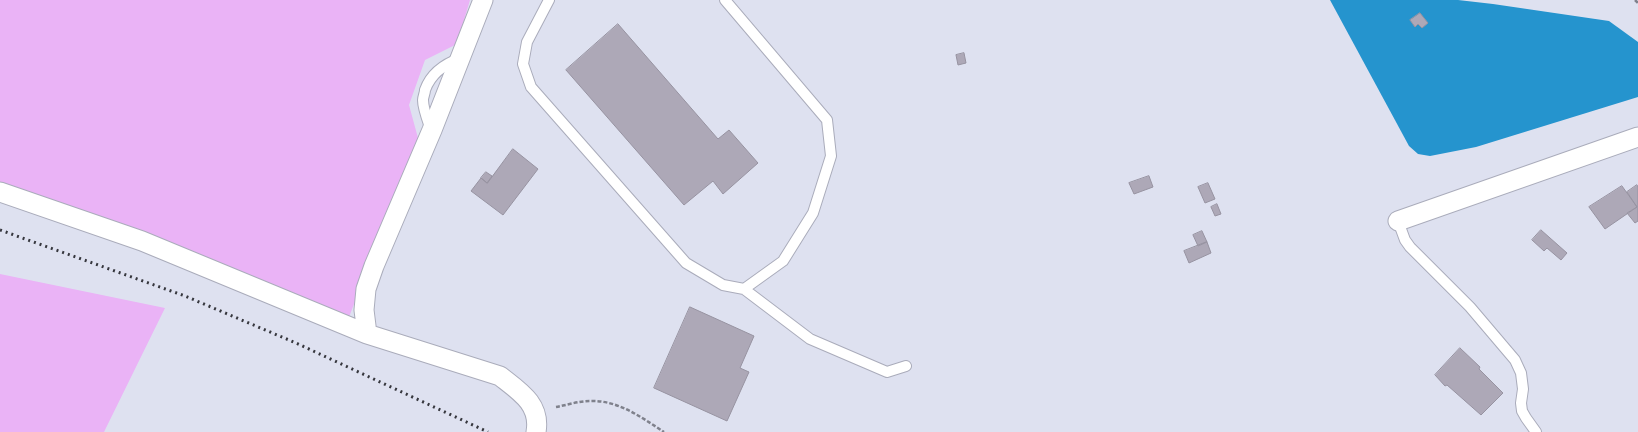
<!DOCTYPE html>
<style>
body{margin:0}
canvas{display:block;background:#dee1f0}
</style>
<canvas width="1638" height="432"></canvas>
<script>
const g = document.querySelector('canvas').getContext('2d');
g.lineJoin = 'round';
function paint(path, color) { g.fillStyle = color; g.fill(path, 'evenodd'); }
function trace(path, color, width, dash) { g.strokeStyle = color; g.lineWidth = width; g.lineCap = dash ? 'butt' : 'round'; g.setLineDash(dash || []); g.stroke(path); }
paint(new Path2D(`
 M0 0H470L457 44 425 60 409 105 418 138 349 317 151 234 0 182Z
 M0 274 165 308 104 432H0Z`), '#eab3f6');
paint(new Path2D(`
 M1330 0H1458L1493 4 1609 21 1638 42V97L1476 147 1430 156 1418 154 1409 146Z`), '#2594ce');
const building = new Path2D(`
 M1420 13 1428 23 1422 28 1418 24 1415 27 1410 20Z
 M618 24 718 139 729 130 758 163 723 194 713 181 684 205 566 70Z
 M964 53 966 63 958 65 956 55Z
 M513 149 538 169 503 215 471 191 481 178 487 183Z
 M486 172 492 176 487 183 481 178Z
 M1149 176 1153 187 1134 194 1129 183Z
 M1208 183 1215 199 1205 203 1198 187Z
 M1637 185 1638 187V221L1635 223 1627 213 1637 207 1627 192Z
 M1622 186 1637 207 1605 229 1589 207Z
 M1217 204 1221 214 1215 216 1211 207Z
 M1541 230 1567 253 1561 260 1547 248 1544 251 1532 240Z
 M1202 231 1207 242 1198 246 1193 235Z
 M1207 242 1211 253 1189 263 1184 251Z
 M690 307 754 336 740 368 749 372 727 421 654 388Z
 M1460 348 1480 367 1479 369 1503 393 1481 415 1447 385 1445 386 1435 375Z`);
paint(building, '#ada8b7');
trace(building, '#9793a1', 1);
const lane = new Path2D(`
 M549 0 527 42 523 64 531 87 686 263 723 285 744 289 783 261 813 213 831 156 827 120 725 0
 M431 130C428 121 423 109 423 100 423 97 425 93 425 90 431 73 444 64 461 58
 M1398 221 1405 240 1410 247 1470 307 1515 360 1521 373 1523 389 1521 403 1522 411 1526 418 1536 432
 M744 289 810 339 887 372 906 366`);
const street = new Path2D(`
 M483 0 432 130 374 266 366 289 364 310 367 334 500 376C519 391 541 404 536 432
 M0 192 142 241 367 334
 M1398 221 1638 137`);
trace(lane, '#aaacbb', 12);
trace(street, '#aaacbb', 21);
trace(new Path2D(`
 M1635 0 1638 3
 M556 407C567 405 579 401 590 401 618 400 641 417 664 432`), '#7f818c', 2.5, [4, 2]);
trace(lane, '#fff', 10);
trace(street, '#fff', 19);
trace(new Path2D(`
 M0 230 185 296 296 343 488 432`), '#36373e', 3, [2, 4]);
</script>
